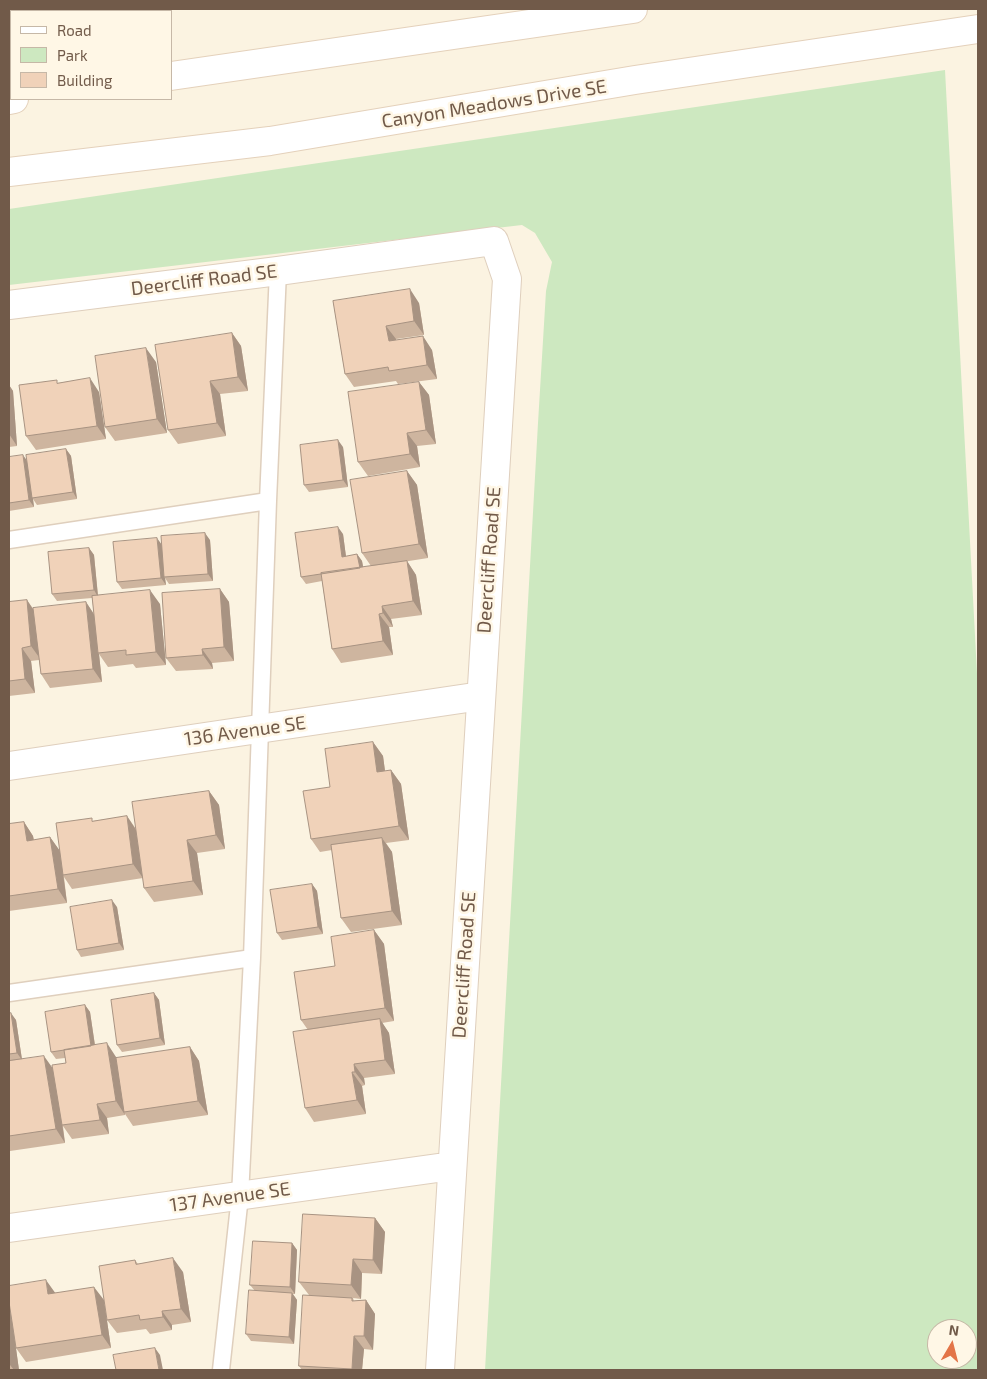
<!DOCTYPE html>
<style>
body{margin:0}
#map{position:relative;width:987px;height:1379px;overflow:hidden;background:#fbf3e1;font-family:"Exo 2",sans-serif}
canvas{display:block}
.frame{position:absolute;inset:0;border:10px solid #715a49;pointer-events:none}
.legend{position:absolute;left:10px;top:10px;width:162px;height:90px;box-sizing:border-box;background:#fff7e6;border:1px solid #c6b8a7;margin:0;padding:6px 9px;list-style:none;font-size:15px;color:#715a49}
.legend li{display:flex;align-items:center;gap:10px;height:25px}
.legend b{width:25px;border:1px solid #c6b8a7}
.north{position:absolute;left:927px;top:1319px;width:50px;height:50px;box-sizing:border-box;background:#fff7e6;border:1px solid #c6b8a7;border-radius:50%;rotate:8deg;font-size:14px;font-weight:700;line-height:20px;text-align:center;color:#715a49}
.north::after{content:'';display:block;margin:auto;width:18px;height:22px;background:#e37548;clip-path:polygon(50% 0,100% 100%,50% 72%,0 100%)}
</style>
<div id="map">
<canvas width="987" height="1379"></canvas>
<div class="frame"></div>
<ul class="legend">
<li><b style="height:6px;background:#fff"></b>Road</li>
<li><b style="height:14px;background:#cde8c0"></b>Park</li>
<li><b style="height:14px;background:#f0d2b9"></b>Building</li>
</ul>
<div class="north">N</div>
</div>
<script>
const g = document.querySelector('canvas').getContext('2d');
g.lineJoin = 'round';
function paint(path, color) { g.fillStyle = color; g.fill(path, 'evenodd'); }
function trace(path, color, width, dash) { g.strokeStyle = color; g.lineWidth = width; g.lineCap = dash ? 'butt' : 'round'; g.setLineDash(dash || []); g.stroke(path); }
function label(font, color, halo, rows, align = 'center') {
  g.font = font + ' "Exo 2",sans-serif'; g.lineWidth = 5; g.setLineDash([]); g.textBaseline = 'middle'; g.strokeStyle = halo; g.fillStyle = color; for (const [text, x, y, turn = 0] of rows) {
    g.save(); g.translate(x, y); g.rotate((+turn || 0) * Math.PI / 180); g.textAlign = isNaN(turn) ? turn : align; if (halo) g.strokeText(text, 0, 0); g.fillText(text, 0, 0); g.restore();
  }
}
paint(new Path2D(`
 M945 70 978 692V1370H485L538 423 546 291 552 262 535 233 522 225 9 285V209ZM937 1329H967V1359H937Z`), '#cde8c0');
const lane = new Path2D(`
 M9 540 268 501
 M9 993 252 958
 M221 1370 240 1196 252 958 268 501 278 271`);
const street = new Path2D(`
 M9 305 278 271 494 241 507 279 440 1370
 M9 766 481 696
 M9 1228 452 1166`);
const secondary = new Path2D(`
 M171 76 633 9
 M9 100 14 99
 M9 172 270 141 635 80 978 29`);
trace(lane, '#dfcfbd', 19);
trace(street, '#dfcfbd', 30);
trace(secondary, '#e4d1bb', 30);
trace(lane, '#fff', 16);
trace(street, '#fff', 28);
trace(secondary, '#fff', 28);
paint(new Path2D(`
 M333 301 419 303 424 335 396 339V340L432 350 437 379 398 384 396 381 354 387 345 374Z
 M232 333 241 346 248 391 220 394 226 436 178 444 168 430Z
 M156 362 167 433 115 441 105 427Z
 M419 382 429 395 436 444 417 446 420 467 368 476 358 462Z
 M59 383 99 392 106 439 36 450 26 436Z
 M9 385 13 391 17 446 9 447Z
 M343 447 348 487 309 492 304 485Z
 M66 449 71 456 77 499 37 505 33 499 34 507 9 511V457L27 461Z
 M407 471 417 485 428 558 396 563 407 561 416 575 422 615 391 619 393 627H389L393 655 341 663 332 649 322 581 306 584 301 577 343 534 346 557 357 554 362 561 363 567 371 566 362 553Z
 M210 540 213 581 169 584 165 578 166 585 122 589 117 582 162 545Z
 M89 548 94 555 98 595 160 604 166 665 136 668 133 664 108 667 99 654 102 682 50 688 41 674 39 660 31 661 35 693 9 696V602L27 600 34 610 86 602 94 614 92 598 57 601 52 594Z
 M220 589 229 602 234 661 212 663 213 669 176 671 166 658Z
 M373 742 383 756 385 771 391 770 401 784 409 840 386 843 392 852 402 925 351 932 341 918 332 850 320 852 311 839 330 787Z
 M209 791 219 805 225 849 197 853 203 895 154 902 144 888 143 878 72 889 64 877 67 903 9 911V824L24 822 33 836 34 840 50 837 59 850 94 821 127 816 136 829Z
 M312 884 317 891 323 934 282 940 277 933Z
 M117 907 124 950 81 957 77 950Z
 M374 930 384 944 394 1021 382 1023 389 1033 395 1074 364 1078 365 1085 362 1086 366 1114 314 1122 305 1108 308 1030 301 1020 335 966Z
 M154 993 159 1000 165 1045 122 1052 117 1045Z
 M85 1005 90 1012 95 1045 116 1057 117 1058 190 1047 199 1061 208 1115 133 1126 125 1114V1115L107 1118 109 1134 72 1139 63 1126 65 1143 10 1151 9 1149V1014L16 1020 22 1059 53 1068 66 1063 65 1058 56 1059 51 1052Z
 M375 1218 385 1232 382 1274 362 1273 361 1299 353 1298 354 1301 366 1300 375 1314 373 1350 364 1349 362 1370H302L299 1366 309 1295 299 1282Z
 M292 1243 297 1250 295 1294H293L297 1300 294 1344 251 1341 246 1334 255 1291 250 1285Z
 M135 1260 138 1264 183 1272 191 1322 172 1325V1330L150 1334 146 1329 117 1333 107 1320Z
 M9 1286 104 1300 111 1348 26 1362 16 1348 13 1328 19 1370H9Z`), '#ceb59f');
paint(new Path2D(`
 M410 289 419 303 424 335 414 321Z
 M386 326 396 339 399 355 389 341Z
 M232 333 241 346 248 391 238 377Z
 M423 336 432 350 437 379 427 365Z
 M146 348 156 362 167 433 157 419Z
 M90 378 99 392 106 439 97 426Z
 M210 381 220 394 226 436 217 423Z
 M419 382 429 395 436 444 426 430Z
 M9 385 13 391 17 446 9 434Z
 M407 433 417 446 420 467 410 454Z
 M338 440 343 447 348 487 343 480Z
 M66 449 71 456 77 499 73 492Z
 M23 455 28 462 34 507 29 500Z
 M407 471 417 485 428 558 419 544Z
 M338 527 343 534 347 564 342 557Z
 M205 533 210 540 213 581 208 574Z
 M157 538 162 545 164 577 165 578 166 585 161 578Z
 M89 548 94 555 98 597 94 590Z
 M357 554 362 561 365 577 360 570Z
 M407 561 416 575 422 615 413 601Z
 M220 589 229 602 234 661 224 647Z
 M150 590 160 604 166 665 156 652Z
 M27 600 36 614 41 660 31 646Z
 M86 602 95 616 98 653 99 654 102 682 93 669Z
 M382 606 391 619 393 627 383 613Z
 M379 614 389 627 393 655 383 641Z
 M22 648 31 661 35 693 25 679Z
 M202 649 212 663 213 669 203 655Z
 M373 742 383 756 387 786 377 772Z
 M391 770 401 784 409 840 399 826Z
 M209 791 219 805 225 849 216 835Z
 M127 816 136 830 143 878 133 864Z
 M24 822 33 836 36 854 27 841Z
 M50 837 60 851 67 903 58 889Z
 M382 838 392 852 402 925 392 911Z
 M187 840 197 853 203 895 193 881Z
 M312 884 317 891 323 934 318 927Z
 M112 900 117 907 124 950 119 943Z
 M374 930 384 944 394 1021 385 1008Z
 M154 993 159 1000 165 1045 160 1038Z
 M85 1005 90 1012 96 1053 91 1046Z
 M11 1013 16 1020 22 1060 17 1053Z
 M380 1019 389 1033 395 1074 385 1060Z
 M107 1043 116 1057 125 1112H124L125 1115 116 1101Z
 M190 1047 199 1061 208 1115 198 1101Z
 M44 1056 54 1070 65 1143 56 1129Z
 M354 1064 364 1078 365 1085 355 1072Z
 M352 1072 362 1086 366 1114 357 1100Z
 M97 1104 107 1118 109 1134 100 1120Z
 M375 1218 385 1232 382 1274 373 1260Z
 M292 1243 297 1250 295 1294 290 1287Z
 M173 1258 183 1272 191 1322 181 1309Z
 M353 1259 362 1273 361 1299 351 1285Z
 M46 1280 56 1294H48Z
 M94 1287 104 1300 111 1348 102 1335Z
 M292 1293 297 1300 294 1344 289 1337Z
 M9 1297 19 1370H14L10 1365 9 1354Z
 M366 1300 375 1314 373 1350 364 1336Z
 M162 1311 172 1325V1330L163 1317Z
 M354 1336 364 1349 362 1370H353L352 1369Z
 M155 1348 160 1355 163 1370H159Z`), '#a89382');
const building = new Path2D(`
 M410 289 414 321 386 326 389 341 423 336 427 365 389 371 388 367 345 374 333 301Z
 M232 333 238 377 210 381 217 423 168 430 155 345Z
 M146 348 157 419 105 427 95 356Z
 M90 378 97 426 26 436 19 385 57 380V383Z
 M419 382 426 430 407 433 410 454 358 462 348 392Z
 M338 440 343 480 304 485 300 445Z
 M66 449 73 492 32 498 26 455Z
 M23 455 29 500 9 503V457Z
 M407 471 419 544 362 553 350 480Z
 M338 527 342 557 357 554 360 568 301 577 295 533Z
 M205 533 208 574 164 577 161 536Z
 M157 538 161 578 117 582 113 542Z
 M89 548 94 590 52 594 48 552Z
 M407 561 413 601 382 606 383 613 379 614 383 641 332 649 321 573Z
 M220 589 224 647 202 649 203 655 166 658 162 593Z
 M150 590 156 652 126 655V650L98 653 92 596Z
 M27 600 31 646 22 648 25 679 9 681V602Z
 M86 602 93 669 41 674 33 608Z
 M373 742 377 772 391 770 399 826 311 839 303 791 330 787 325 749Z
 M209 791 216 835 187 840 193 881 144 888 132 802Z
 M127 816 133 864 63 875 56 823 92 818V821Z
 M24 822 27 841 50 837 58 889 9 896V824Z
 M382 838 392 911 341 918 331 845Z
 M312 884 318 927 277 933 270 890Z
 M112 900 119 943 77 950 70 907Z
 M374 930 385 1008 301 1020 294 972 335 966 331 937Z
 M154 993 160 1038 117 1045 111 1000Z
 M85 1005 91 1046 51 1052 45 1012Z
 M11 1013 17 1053 9 1054V1014Z
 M380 1019 385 1060 354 1064 355 1072H352L357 1100 305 1108 293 1032Z
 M107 1043 116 1101 97 1104 100 1120 62 1125 52 1065 66 1063 64 1050Z
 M190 1047 198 1101 124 1112 116 1058Z
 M44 1056 56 1129 9 1136V1061Z
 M303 1214 375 1218 373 1260 353 1259 351 1285 299 1282Z
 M253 1241 292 1243 290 1287 250 1285Z
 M173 1258 181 1309 162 1311 163 1317 140 1320 139 1315 107 1320 99 1266 135 1260 136 1264Z
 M46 1280 48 1294 94 1287 102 1335 16 1348 9 1302V1286Z
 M249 1290 292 1293 289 1337 246 1334Z
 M303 1295 352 1298V1301L366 1300 364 1336H354L352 1369 299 1366Z
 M155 1348 159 1370H116L113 1355Z`);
paint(building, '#f0d2b9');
trace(building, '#a89382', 1);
label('19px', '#715a49', '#fff7e6', [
 ["Canyon Meadows Drive SE",494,104,-9],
 ["Deercliff Road SE",204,280,-7],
 ["Deercliff Road SE",489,560,-86],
 ["136 Avenue SE",245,731,-8],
 ["Deercliff Road SE",464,965,-86],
 ["137 Avenue SE",230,1197,-8]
]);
</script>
